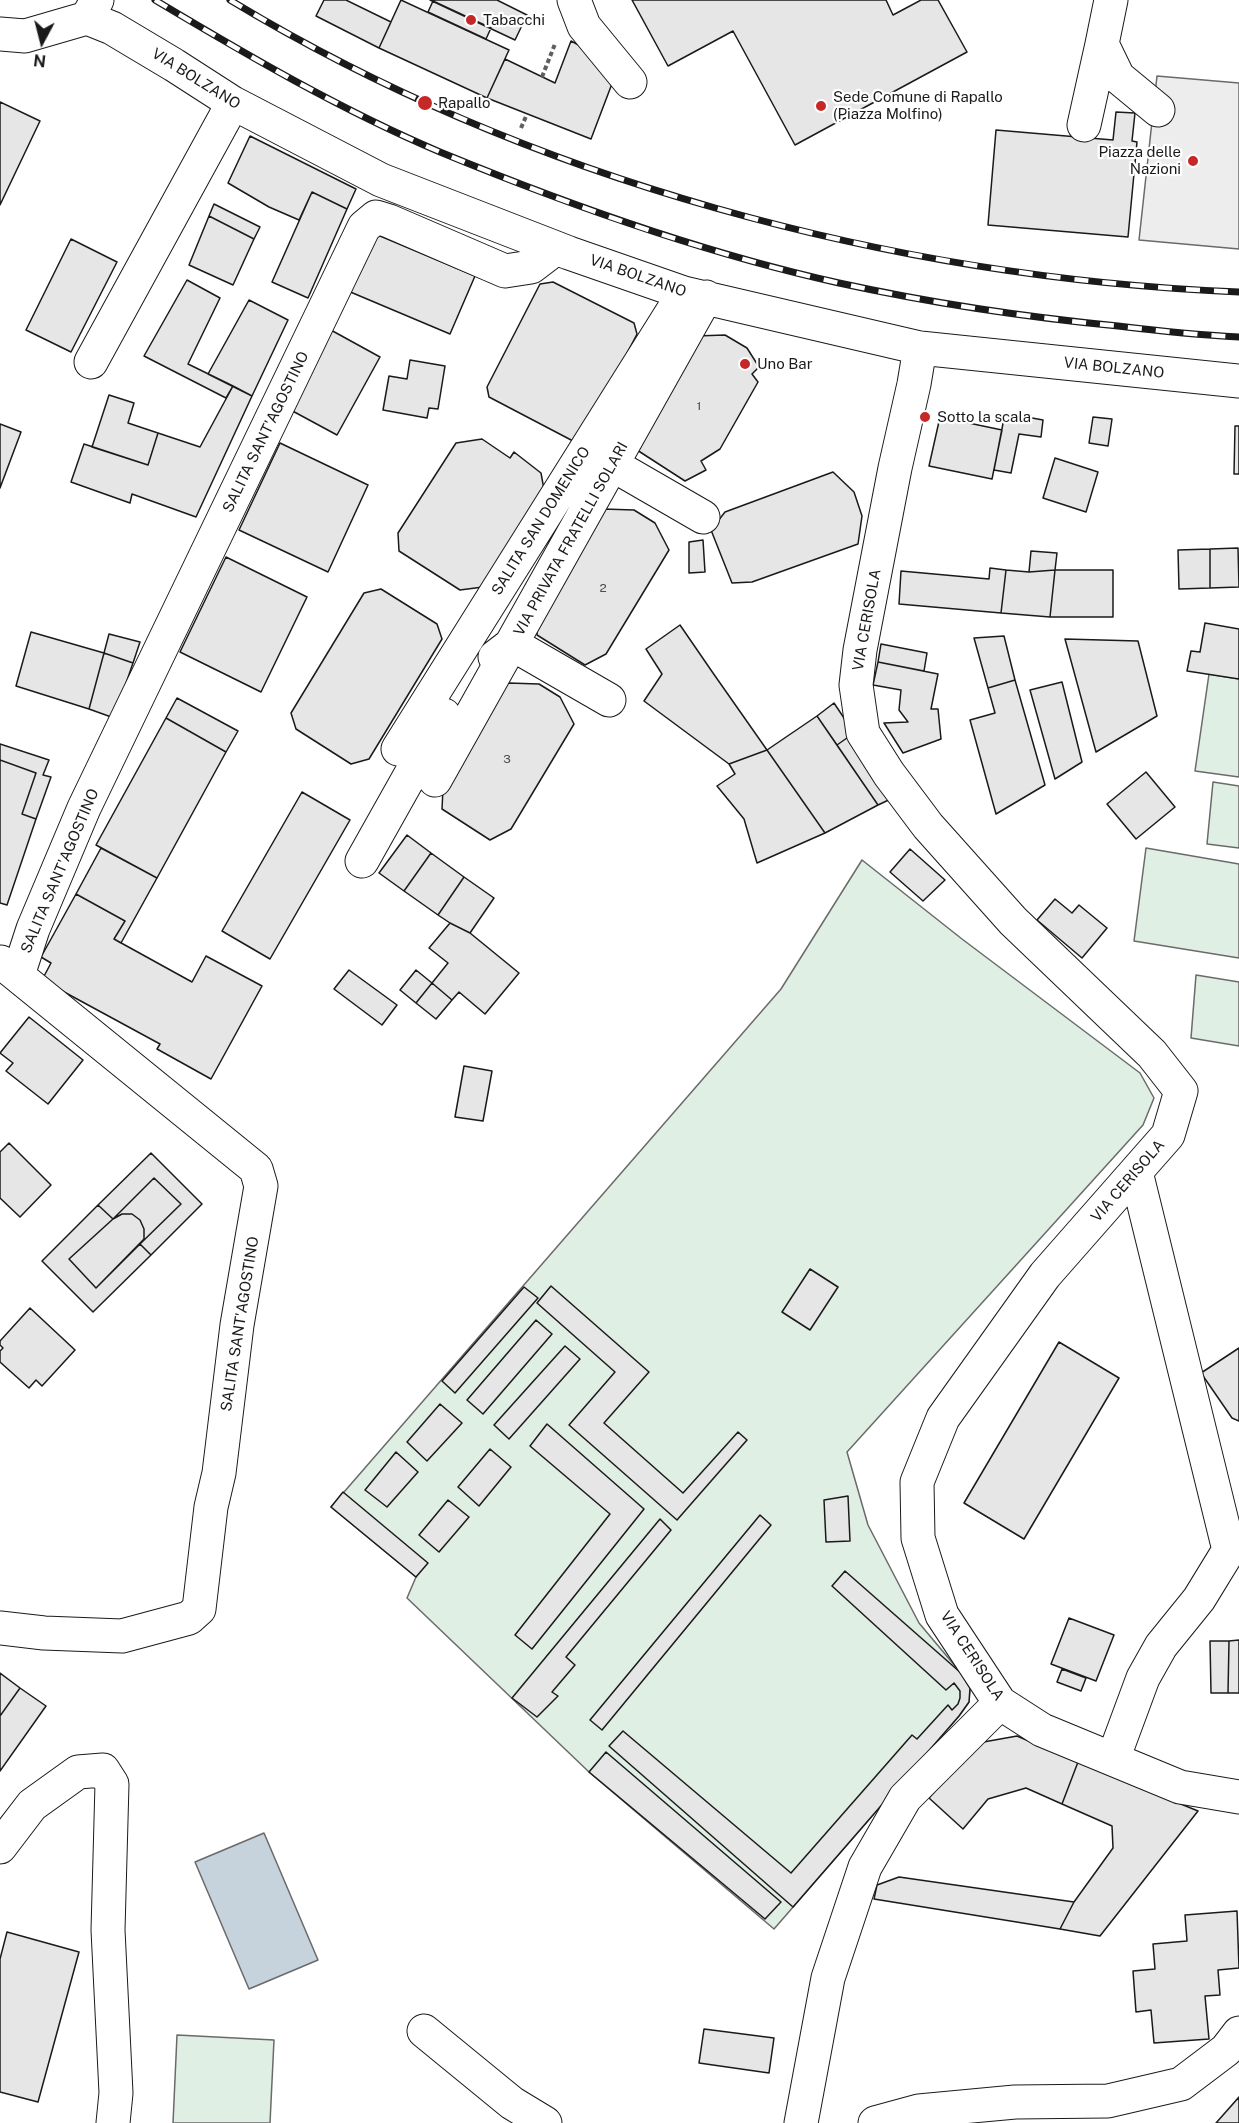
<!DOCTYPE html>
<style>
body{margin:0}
#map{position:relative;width:1239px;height:2123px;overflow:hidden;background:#fff;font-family:"Public Sans",sans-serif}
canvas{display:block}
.north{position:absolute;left:12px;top:12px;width:60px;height:60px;-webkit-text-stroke:4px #fff;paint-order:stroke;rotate:187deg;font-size:16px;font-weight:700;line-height:24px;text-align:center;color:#1a1a1a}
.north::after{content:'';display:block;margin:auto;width:21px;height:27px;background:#1a1a1a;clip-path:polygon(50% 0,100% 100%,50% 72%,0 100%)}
</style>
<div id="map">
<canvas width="1239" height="2123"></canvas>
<div class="north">N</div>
</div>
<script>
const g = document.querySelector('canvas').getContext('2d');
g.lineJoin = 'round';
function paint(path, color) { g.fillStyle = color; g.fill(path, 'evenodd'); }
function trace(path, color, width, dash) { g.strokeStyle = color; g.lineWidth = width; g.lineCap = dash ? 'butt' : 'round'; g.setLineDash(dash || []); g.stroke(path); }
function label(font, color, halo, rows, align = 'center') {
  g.font = font + ' "Public Sans",sans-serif'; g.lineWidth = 4.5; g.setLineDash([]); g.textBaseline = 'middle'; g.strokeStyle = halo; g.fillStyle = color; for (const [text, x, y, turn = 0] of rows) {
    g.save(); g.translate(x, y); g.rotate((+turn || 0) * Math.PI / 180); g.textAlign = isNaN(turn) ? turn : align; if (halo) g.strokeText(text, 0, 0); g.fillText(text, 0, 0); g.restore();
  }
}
const green = new Path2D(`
 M1209 674 1239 679V777L1195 771Z
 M1213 782 1239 786V848L1207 844Z
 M1146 848 1239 864V958L1134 941Z
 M862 860 962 939 1140 1073 1154 1098 1143 1125 847 1452 868 1525 919 1623 961 1673 970 1688 969 1702 959 1716 774 1929 589 1772 407 1598 416 1577 331 1507 781 989Z
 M1196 975 1239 982V1046L1191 1038Z
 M177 2035 274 2040 270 2123H173Z`);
paint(green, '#e0efe3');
trace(green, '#6a6a6a', 1.5);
const parking = new Path2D(`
 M1157 76 1239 83V249L1139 240Z`);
paint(parking, '#ededed');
trace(parking, '#6a6a6a', 1.5);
const water = new Path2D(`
 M264 1833 318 1960 249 1989 195 1862Z`);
paint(water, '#c6d2dc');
trace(water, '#6a6a6a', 1.5);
const building = new Path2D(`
 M324 0H346L391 22 379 48 316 16Z
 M401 0 509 50 487 98 379 48Z
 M430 0H497L527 15 515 40Z
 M632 0H886L893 15 921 0H938L967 52 795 145 733 31 668 66Z
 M433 1 491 28 486 39 428 12Z
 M571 41 592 52 613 81 591 139 487 98 505 59 555 83Z
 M0 102 40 121 0 205Z
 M1116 112 1135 113 1132 141 1137 142 1128 237 988 225 996 130 1113 140Z
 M250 136 356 189 347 209 312 192 299 220 269 207 228 183Z
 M312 192 347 209 308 298 272 282Z
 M214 204 260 227 254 239 209 216Z
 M209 216 254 239 233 285 189 265Z
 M373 233 475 276 450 334 348 291Z
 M71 239 117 262 71 352 26 330Z
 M187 280 220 298 188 364 233 386 226 398 144 356Z
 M553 282 634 323 637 334 584 436 573 441 489 397 487 387 540 284Z
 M249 300 288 320 252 396 208 374Z
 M329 329 380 357 337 435 287 408Z
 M725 335 747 348 759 367 752 374 758 382 720 449 701 461 706 470 685 481 637 450 696 336Z
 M410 360 445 366 438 409 429 408 427 418 383 410 389 376 407 379Z
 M233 386 252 396 196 517 132 494 130 503 71 482 84 444 148 465 158 433 200 447Z
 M109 395 134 403 128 423 158 433 148 465 92 447Z
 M1005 413 1043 420 1041 437 1019 434 1011 473 994 470Z
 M940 417 1002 430 992 479 929 466Z
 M1093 417 1112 419 1108 446 1089 443Z
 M0 424 21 432 0 488Z
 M1235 426H1239V474H1234Z
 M482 439 510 458 514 452 541 473 545 495 483 587 460 590 399 551 398 533 456 443Z
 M280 443 368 485 328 572 239 530Z
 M1055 458 1098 472 1086 512 1043 498Z
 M833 472 854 492 862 516 858 544 752 582 732 583 711 530 725 512Z
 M603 509 634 510 655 523 669 550 606 654 585 665 537 635V615Z
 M703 540 705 572 689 573V542Z
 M1238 548 1239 587 1210 588V549Z
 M1210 549V588L1179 589 1178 550Z
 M1031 551 1057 553 1055 570 1029 572Z
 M226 557 307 597 261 692 180 652Z
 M990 568 1006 570 1001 613 899 604 901 571 989 579Z
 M1006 570 1029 572 1055 570 1050 617 1001 613Z
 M1055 570H1113V617H1050Z
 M381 589 437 624 442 639 369 759 351 764 296 729 291 713 364 593Z
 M1205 623 1239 629V679L1187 671 1191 651 1200 652Z
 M680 625 713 673 767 750 729 764 644 701 662 674 646 649Z
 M31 632 104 653 89 709 16 686Z
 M109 634 140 642 133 663 104 653Z
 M1004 636 1015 680 988 688 974 638Z
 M1065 639 1138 641 1157 716 1096 752Z
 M881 644 927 653 924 671 878 662Z
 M104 653 133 663 114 718 89 709Z
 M878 662 938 674 931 709H938L941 739 903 753 884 723 908 722 899 710 901 690 873 685Z
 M1015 680 1045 785 996 814 970 720 995 713 988 688Z
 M1062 682 1082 762 1055 779 1030 690Z
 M508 683 539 684 560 697 574 724 511 829 490 840 442 809 443 789Z
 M177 698 238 731 226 752 166 718Z
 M834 703 854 733 837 745 817 716Z
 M817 716 878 805 825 833 767 750Z
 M166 718 226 752 157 878 96 845Z
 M854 733 895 797 878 805 837 745Z
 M0 744 49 760 43 775 51 777 36 819 22 814 36 773 0 760Z
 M767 750 825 833 757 863 744 819 717 786 735 774 729 764Z
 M0 760 36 773 22 814 36 819 7 905 0 903Z
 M1146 772 1175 807 1136 839 1107 804Z
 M302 792 350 820 270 959 222 931Z
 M407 835 431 853 404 891 379 873Z
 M101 848 157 878 121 943 114 939 125 921 76 894Z
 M910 849 945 880 923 901 890 872Z
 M431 853 464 877 438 915 404 891Z
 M464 877 494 898 470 933 450 923 438 915Z
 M76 894 125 921 114 939 192 982 206 956 262 986 211 1079 157 1049 160 1044 42 980 51 963 41 957Z
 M1055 899 1072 913 1079 905 1107 928 1082 958 1037 920Z
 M450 923 470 933 519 973 485 1014 459 992 452 1000 432 983 448 963 429 948Z
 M349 970 397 1005 382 1025 334 989Z
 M416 970 432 983 416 1003 400 990Z
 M432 983 452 1000 436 1019 416 1003Z
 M29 1017 83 1060 48 1104 6 1071 13 1063 0 1053Z
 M464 1066 492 1071 483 1121 455 1117Z
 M9 1143 51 1185 20 1217 0 1198V1152Z
 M151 1153 202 1204 151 1255 140 1244 181 1204 154 1178 113 1219 98 1205Z
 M154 1178 181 1204 140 1244 144 1239V1229L140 1220 132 1214H122L113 1219Z
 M98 1205 113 1219 69 1259 96 1288 140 1244 151 1255 93 1312 42 1261Z
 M122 1214H132L140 1220 144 1229V1239L96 1288 69 1259 113 1219Z
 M810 1269 838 1287 810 1330 782 1312Z
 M551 1286 649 1372 604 1423 683 1493 738 1432 747 1440 677 1520 569 1425 615 1372 537 1303Z
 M524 1287 538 1298 455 1393 442 1381Z
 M30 1308 75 1350 42 1386 36 1380 29 1388 0 1362V1351L3 1348 0 1345V1341Z
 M536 1320 552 1334 483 1414 467 1400Z
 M1059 1342 1119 1378 1024 1539 964 1503Z
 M565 1346 580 1359 509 1439 494 1425Z
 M1239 1348V1421L1232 1418 1201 1373Z
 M440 1404 462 1423 427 1461 407 1442Z
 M547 1424 644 1509 532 1649 515 1635 610 1514 530 1446Z
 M490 1449 511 1467 479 1506 458 1487Z
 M396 1452 418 1472 387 1507 365 1490Z
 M343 1492 428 1563 416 1577 331 1507Z
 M848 1496 850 1541 826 1542 824 1500Z
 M448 1500 469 1517 439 1552 419 1535Z
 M760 1515 771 1525 602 1730 590 1720Z
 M660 1519 671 1530 566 1657 575 1665 552 1692 558 1696 537 1717 512 1698Z
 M845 1571 961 1673 970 1688 969 1702 959 1716 793 1907 609 1746 623 1731 791 1873 912 1735 917 1739 948 1705 952 1710 958 1704 960 1698V1691L954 1683 946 1690 832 1586Z
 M1069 1618 1114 1635 1096 1681 1051 1664Z
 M1239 1640V1693H1228L1229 1641Z
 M1210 1641H1229L1228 1693H1211Z
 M1062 1669 1086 1678 1081 1691 1057 1682Z
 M0 1673 20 1688 0 1716Z
 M20 1688 46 1706 0 1771V1716Z
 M1017 1736 1078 1762 1062 1804 1026 1788 988 1799 963 1829 929 1798 978 1743Z
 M606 1752 781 1902 765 1919 589 1772Z
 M1078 1762 1198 1811 1100 1936 1060 1929 1074 1902 1113 1848 1112 1826 1062 1804Z
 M899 1877 1074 1902 1060 1929 874 1899 877 1885Z
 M1237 1911 1239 1968 1218 1970 1220 1995 1205 1996 1209 2039 1154 2043 1151 2010 1136 2012 1133 1971 1155 1969 1153 1944 1187 1941 1185 1915Z
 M7 1932 79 1952 38 2102 0 2092V1959Z
 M704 2029 774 2038 769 2073 699 2063Z
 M1239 2097V2123H1216Z`);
paint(building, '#e6e6e6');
trace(building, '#1a1a1a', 1.5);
const minor = new Path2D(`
 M574 0 584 26 630 82
 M1111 0 1102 44 1118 77 1158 110
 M87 18 112 28 174 65 233 103 381 180 569 253 684 293 920 348 1239 381
 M0 34 25 36 87 18 97 0
 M1084 125 1102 44
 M920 348 914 384 895 468 860 650 856 685 863 733 889 774 928 826 1013 921 1152 1054 1181 1091 1168 1135 1045 1275 943 1418 917 1482 918 1538 942 1615 1000 1703 1042 1730 1180 1787 1239 1797
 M91 362 233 103
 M613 465 703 517
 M495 657 512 644 609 700
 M398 749 684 293
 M435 780 706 297
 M362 861 444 715
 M18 975 33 929 84 808 364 227 376 217 389 221 505 271 531 267 556 248
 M0 1628 44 1633 122 1636 189 1618 199 1609 211 1507 219 1473 237 1325 261 1186 256 1169 1 962
 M1113 1759 1143 1678 1161 1646 1199 1599 1229 1550 1136 1172
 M0 1847 32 1805 78 1772 103 1770 112 1784 108 1930 116 2093 113 2123
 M424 2031 512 2103 545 2123
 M801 2123 828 1978 865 1867 905 1798 1000 1703
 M875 2123 919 2111 1015 2102 1108 2101 1181 2084 1226 2050 1239 2033`);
trace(minor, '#1a1a1a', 35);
trace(new Path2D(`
 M542 77 555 44
 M521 128 527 114`), '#5f5f5f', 4, [4.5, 3]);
trace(minor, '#fff', 33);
const rail = new Path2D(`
 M155 0C247 55 341 110 440 152 569 205 703 253 839 283 931 303 1025 317 1118 326 1159 331 1199 335 1239 337
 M230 0C527 180 893 278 1239 292`);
trace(rail, '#1a1a1a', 7);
trace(rail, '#fff', 4.5, [14]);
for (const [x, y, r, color] of [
 [471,20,6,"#c62828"],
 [425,103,8,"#c62828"],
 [821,106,6,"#c62828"],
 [1193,161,6,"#c62828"],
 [745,364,6,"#c62828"],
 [925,417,6,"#c62828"]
]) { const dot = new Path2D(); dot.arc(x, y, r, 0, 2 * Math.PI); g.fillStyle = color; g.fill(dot); trace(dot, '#fff', 2); }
label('12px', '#4d4d4d', null, [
 ["1",699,406],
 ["2",603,588],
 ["3",507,759]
]);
label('15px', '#1a1a1a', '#fff', [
 ["Tabacchi",483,20],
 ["Sede Comune di Rapallo",833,97],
 ["(Piazza Molfino)",833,114],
 ["Rapallo",438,103],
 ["Piazza delle",1181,152,"right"],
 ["Nazioni",1181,169,"right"],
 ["Uno Bar",757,364],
 ["Sotto la scala",937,417]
], 'left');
label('15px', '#1a1a1a', '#fff', [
 ["VIA BOLZANO",196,79,32],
 ["VIA BOLZANO",638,276,19],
 ["VIA BOLZANO",1114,368,6],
 ["SALITA SANT'AGOSTINO",266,432,-64],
 ["SALITA SAN DOMENICO",541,521,-58],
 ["VIA PRIVATA FRATELLI SOLARI",571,539,-61],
 ["VIA CERISOLA",867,620,-80],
 ["SALITA SANT'AGOSTINO",60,871,-67],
 ["VIA CERISOLA",1128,1181,-49],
 ["SALITA SANT'AGOSTINO",240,1324,-81],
 ["VIA CERISOLA",972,1656,57]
]);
</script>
